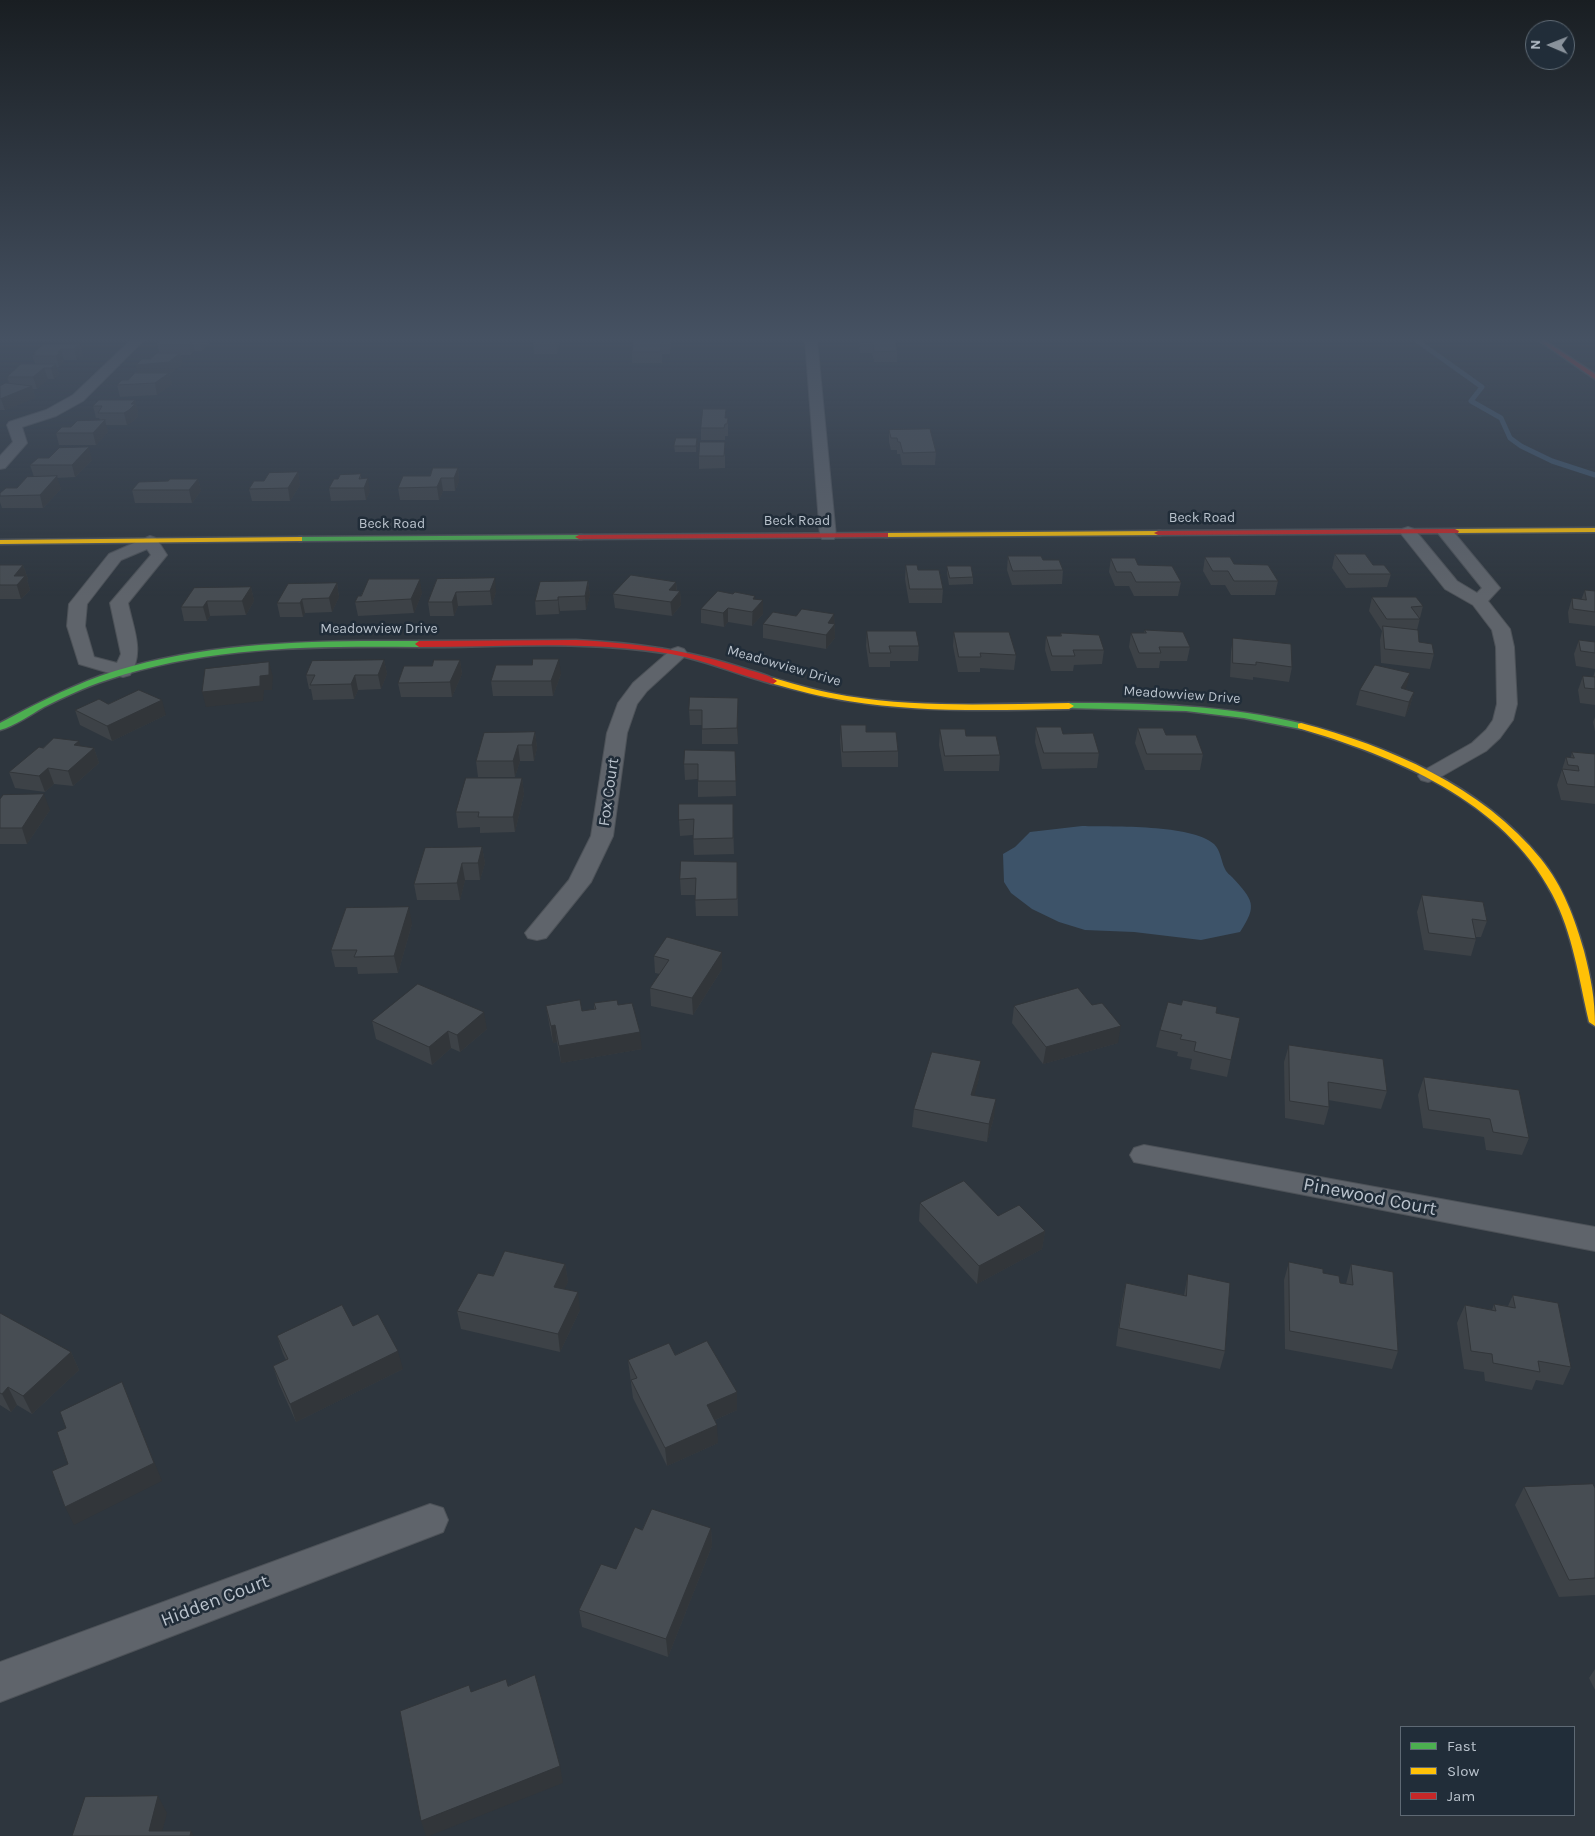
<!DOCTYPE html>
<style>
body{margin:0}
#map{position:relative;width:1595px;height:1836px;overflow:hidden;background:#2e363e;font-family:Karla,sans-serif}
canvas{display:block}
.legend{position:absolute;left:1400px;top:1726px;width:175px;height:90px;box-sizing:border-box;background:#212d39;border:1px solid #5e6974;margin:0;padding:6px 9px;list-style:none;font-size:15px;color:#bac3cd}
.legend li{display:flex;align-items:center;gap:10px;height:25px}
.legend b{width:25px;border:1px solid #5e6974}
.north{position:absolute;left:1525px;top:20px;width:50px;height:50px;box-sizing:border-box;background:#212d39;border:1px solid #5e6974;border-radius:50%;rotate:271deg;font-size:14px;font-weight:700;line-height:20px;text-align:center;color:#bac3cd}
.north::after{content:'';display:block;margin:auto;width:18px;height:22px;background:#89929b;clip-path:polygon(50% 0,100% 100%,50% 72%,0 100%)}
</style>
<div id="map">
<canvas width="1595" height="1836"></canvas>
<ul class="legend">
<li><b style="height:6px;background:#4caf50"></b>Fast</li>
<li><b style="height:6px;background:#ffc107"></b>Slow</li>
<li><b style="height:6px;background:#c62828"></b>Jam</li>
</ul>
<div class="north">N</div>
</div>
<script>
const g = document.querySelector('canvas').getContext('2d');
g.lineJoin = 'round';
function paint(path, color) { g.fillStyle = color; g.fill(path, 'evenodd'); }
function trace(path, color, width, dash) { g.strokeStyle = color; g.lineWidth = width; g.lineCap = dash ? 'butt' : 'round'; g.setLineDash(dash || []); g.stroke(path); }
function label(font, color, halo, rows, align = 'center') {
  g.font = font + ' Karla,sans-serif'; g.lineWidth = 5; g.setLineDash([]); g.textBaseline = 'middle'; g.strokeStyle = halo; g.fillStyle = color; for (const [text, x, y, turn = 0] of rows) {
    g.save(); g.translate(x, y); g.rotate((+turn || 0) * Math.PI / 180); g.textAlign = isNaN(turn) ? turn : align; if (halo) g.strokeText(text, 0, 0); g.fillText(text, 0, 0); g.restore();
  }
}
paint(new Path2D(`
 M1082 826C1114 827 1191 824 1214 844 1221 851 1221 861 1225 869 1226 872 1230 875 1232 877 1253 900 1258 905 1240 932L1201 940 1134 932 1085 930 1059 922 1032 909 1011 893 1004 882 1003 854 1015 847 1030 832Z`), '#3d5369');
trace(new Path2D(`
 M1416 340 1482 387 1471 401 1501 418 1510 438 1521 446 1552 461 1595 475`), '#3d5369', 5);
const street = new Path2D(`
 M131 340H144L83 401 56 416 22 427 27 443 5 468 0 469V456L13 442 7 425 9 422 46 410 73 395Z
 M805 340H817L836 536 834 539H822L820 536Z
 M1408 527 1414 529 1457 581 1477 593 1482 588 1437 532 1439 529H1451L1500 588 1488 601 1510 629 1514 647 1517 704 1513 720 1500 738 1486 751 1435 780 1428 782 1421 780 1418 776 1421 772 1472 743 1486 730 1493 720 1497 704 1496 647 1492 630 1473 605 1445 589 1402 535 1400 532 1402 529Z
 M150 536 156 538 167 555 128 603C133 628 145 652 130 675L123 677 79 664 67 626 69 604 109 554ZM147 549 151 555 110 603 121 654 117 663 94 657 85 626 87 604 121 560Z
 M678 647 684 649 687 653 684 657 647 691 637 704 627 733 613 836 591 882 546 938 537 940 528 938 525 933 569 880 591 836 607 733 618 703 633 683 672 649Z
 M1144 1145 1595 1227V1251L1134 1162 1130 1155 1134 1148Z
 M430 1504 443 1508 448 1520 443 1532 0 1702V1662Z`);
const fast = new Path2D(`
 M579 535H582V539L299 541 295 539 299 537Z
 M362 641H419L423 644 419 647C314 646 208 646 107 680 85 687 64 697 44 707 30 715 15 726 0 730V723C32 706 65 689 100 676 184 647 273 642 362 641Z
 M1069 703C1148 703 1227 705 1304 724L1306 726 1301 729 1244 718 1186 711 1066 708V704Z`);
const slow = new Path2D(`
 M1595 528V532L1455 533 1451 531 1455 529Z
 M1158 531H1161V535L885 537 881 535 885 533Z
 M302 537V541H299L0 544V540Z
 M773 678C798 685 822 692 847 696 921 708 995 704 1069 703L1074 706 1069 709C995 710 921 713 848 701 821 697 796 690 770 683V679Z
 M1301 723C1389 746 1483 787 1541 859 1563 886 1575 919 1584 951 1591 979 1595 998 1595 1026L1589 1022C1579 980 1573 933 1552 894 1503 800 1394 756 1298 728V724Z`);
const jam = new Path2D(`
 M1538 340H1544L1595 374V379Z
 M1455 529 1459 531 1458 533 1158 535 1154 533 1158 531Z
 M885 533H888V537L579 539 575 537 579 535Z
 M576 640C636 643 689 650 746 669 755 672 770 675 777 681L773 684C738 675 706 660 671 654 588 640 503 647 419 647L415 644 419 641Z`);
trace(street, '#4d5258', 2);
trace(fast, '#4d5258', 3);
trace(slow, '#4d5258', 3);
trace(jam, '#4d5258', 3);
paint(street, '#5f646b');
paint(fast, '#4caf50');
paint(slow, '#ffc107');
paint(jam, '#c62828');
paint(new Path2D(`
 M14 340H52L51 341H14Z
 M162 340H208L209 344 202 351H195L191 355H181L183 364 171 373H169L172 384 157 395 120 397 117 385 128 380 139 373 136 365 150 359 159 353 157 344Z
 M534 340 560 344 557 354H534L533 343Z
 M671 340 670 354H662V363H632V352Z
 M859 340H895L897 351V362H874L872 353H860Z
 M80 344 83 355 77 360H64L63 362V363L59 367H57L59 375 54 379H48L37 389H33L35 398 5 410H0V386L9 383 7 377 35 364 32 356 34 355 33 353Z
 M135 400 138 412 137 413 138 416 132 422 127 425H106L108 432 96 445H59L56 433 71 427 100 421 99 418H96L93 406Z
 M726 418H728V436H725V440H701V428Z
 M889 430 936 452 935 465H902L900 454H897V450H891L889 442Z
 M698 444 696 452H675L674 446Z
 M725 454V468L699 469V456Z
 M92 460 75 477 57 478 61 489 43 508H2L0 502V493L17 488 34 477 30 465Z
 M458 468 459 481 455 491H443L439 500H400L398 488 430 476Z
 M298 472 300 485 290 501H252L249 489 264 481Z
 M361 474V478L370 491 366 500 331 501 329 488 338 479Z
 M198 479 201 491 192 503H135L132 490 168 481Z
 M1335 554 1373 565 1391 574 1387 587 1346 588 1332 568Z
 M1008 556 1063 570 1062 584 1012 585 1007 570Z
 M1205 557 1234 564 1278 581 1275 595H1231L1225 585H1211L1203 571Z
 M1111 558 1138 565 1181 582 1178 596H1134L1129 586H1115L1109 572Z
 M0 565H23L28 579 27 580 30 590 21 599H0Z
 M906 565 918 570 943 589 942 603H909L905 579Z
 M947 566 973 577V584L949 585 947 573Z
 M437 579 496 592 492 605 458 606 454 616H430L428 602Z
 M588 581 590 595 586 610 560 611 559 614 536 615 535 601Z
 M676 582 677 591H680L681 605 672 616 615 608 613 594Z
 M337 583 339 597 332 612 305 613 303 617H280L277 603Z
 M251 587 254 601 246 615 210 616 207 621H184L181 607Z
 M1585 590 1595 591V626L1569 623 1568 612 1572 598 1581 600Z
 M422 593 414 613 358 616 355 602Z
 M1372 597 1423 606 1417 630 1419 642 1434 654 1430 669 1381 663 1380 640 1382 631 1369 611Z
 M755 599 763 614 752 626 728 622 724 627 701 623V609Z
 M834 614 835 638 826 649 763 638V624L796 616Z
 M1145 630 1190 647 1187 661H1160L1159 668H1137L1129 647 1131 633H1144Z
 M867 631 919 646 918 661H890V667H869L866 646Z
 M954 632 1016 655 1014 670 980 668V672H958L953 646Z
 M1061 633 1104 650 1102 664 1074 665 1073 671H1051L1045 650 1046 636H1060Z
 M1233 638 1292 667 1289 682 1253 677V680L1230 677 1231 652Z
 M1579 640 1595 642V669L1576 666 1574 654Z
 M384 660 387 674 381 689 358 690 354 699 313 700 311 689H309L306 675Z
 M460 660 462 674 452 697H401L398 683 432 666Z
 M532 665 561 674 553 696H493L491 681Z
 M1595 671V705L1580 703 1578 690 1583 676 1593 677Z
 M1410 673 1405 689 1414 692 1410 706 1405 717 1356 705 1360 690Z
 M738 698V744H702V725H690L689 710Z
 M108 704 166 715 112 741 80 725 75 710Z
 M1595 717V732L1593 722Z
 M841 725 898 751V767H842L840 741Z
 M1036 727 1099 753 1097 768 1042 769 1035 742Z
 M1138 728 1166 735 1203 754 1200 770H1145L1135 743Z
 M940 729 1000 755 999 771H944L939 745Z
 M535 732 537 748 534 761H520L515 777H478L476 761Z
 M81 746 94 748 99 763 73 786 54 784 45 792 15 788 9 772 43 748Z
 M735 751 736 796 698 797V779L685 780 684 764Z
 M1572 752 1595 754V804L1561 800 1557 785 1566 757H1571Z
 M522 778 524 794 515 832 480 833V827L458 828 456 812Z
 M0 799 50 810 27 844H0Z
 M679 804 733 820 734 854 694 855 693 835 680 836 679 820Z
 M482 847 485 863 480 880H465L460 900H417L414 884Z
 M737 862 738 916H696L695 895H681L680 879Z
 M1422 895 1487 921 1481 937H1476V939L1471 956 1424 950 1417 912Z
 M412 924 398 973 358 974 357 967H335L331 950Z
 M654 956 722 969 693 1015 651 1006 650 988 660 974 655 973Z
 M594 1003 618 1005 642 1049 561 1063 557 1042 553 1043 549 1023 546 1006 582 1011 594 1009Z
 M1014 1006 1118 1043 1043 1064 1012 1023Z
 M1216 1013 1240 1018 1227 1077 1190 1069 1192 1059 1177 1056 1178 1052 1156 1047 1160 1030Z
 M372 1021 487 1029 460 1052 451 1048 432 1065 376 1039Z
 M1289 1045 1387 1091 1381 1109 1328 1100 1329 1107 1324 1125 1285 1118 1284 1062Z
 M1424 1077 1529 1138 1522 1155 1486 1150 1484 1137 1423 1128 1418 1095Z
 M979 1078 974 1095 994 1117 987 1142 912 1127 914 1109Z
 M920 1203 1045 1231 1042 1249 977 1284 919 1221Z
 M1289 1262 1323 1273 1340 1283 1346 1284 1351 1264 1398 1351 1392 1369 1285 1349 1284 1280Z
 M565 1264 568 1282 564 1289 580 1310 560 1352 461 1329 457 1311 493 1276Z
 M1188 1274 1225 1351 1220 1369 1116 1346 1122 1301 1126 1283 1184 1295Z
 M1513 1295 1571 1367 1563 1385 1536 1380 1532 1390 1485 1381 1484 1372 1464 1369 1457 1323 1465 1305 1492 1310 1494 1304 1508 1306Z
 M0 1313 71 1352 79 1370 32 1414 17 1405 11 1412 0 1405Z
 M353 1326 403 1369 296 1422 279 1384 273 1366 286 1360 283 1354 277 1336Z
 M675 1355 737 1392V1410L715 1420 718 1443 667 1466 633 1398 628 1360Z
 M1524 1487 1595 1488V1595L1559 1597 1515 1505Z
 M711 1528 712 1546 668 1657 582 1627 579 1610 616 1569 642 1530Z
 M1595 1669V1690L1589 1678Z`), '#3d4247');
paint(new Path2D(`
 M192 340 195 351 191 355 189 344Z
 M200 340H208L209 344 202 351Z
 M557 340H560V344L557 354 556 343Z
 M671 340V349L670 354V343Z
 M80 344 83 355 77 360 74 349Z
 M61 349 64 360 63 362V363L59 367 56 356 58 352Z
 M180 353 183 364 171 373H169L172 384 157 395 155 383 139 376 136 365Z
 M56 364 59 375 54 379 51 368Z
 M44 368 48 379 37 389 33 377Z
 M32 386 35 398 5 410 1 399Z
 M135 400 138 412 137 413 138 416 132 422 127 425 124 413Z
 M105 420 108 432 96 445 93 433Z
 M697 438 698 444 696 452V446Z
 M89 447 92 460 75 477 72 465Z
 M458 468 459 481 455 491 454 478Z
 M298 472 300 485 290 501 288 488Z
 M57 476 61 489 43 508 40 495Z
 M368 478 370 491 366 500 364 488Z
 M441 478 443 491 439 500 437 487Z
 M198 479 201 491 192 503 189 490Z
 M23 565 28 579 27 580 30 590 21 599 14 576Z
 M495 578 496 592 492 605 490 591Z
 M420 579 422 593 414 613 411 599Z
 M588 581 590 595 586 610 585 596Z
 M676 582 677 595 680 591 681 605 672 616 669 590Z
 M337 583 339 597 332 612 329 598Z
 M251 587 254 601 246 615 242 601Z
 M456 592 458 606 454 616 452 602Z
 M755 596 756 608 763 600V614L752 626 753 599Z
 M558 597 560 611 559 614 558 600Z
 M302 599 305 613 303 617 300 603Z
 M207 601 210 616 207 621 203 607Z
 M728 608V622L724 627 723 613Z
 M834 614 835 638 826 649V635L828 623Z
 M559 659 561 674 553 696 551 681Z
 M384 660 387 674 381 689 378 675Z
 M460 660 462 674 452 697 450 682Z
 M269 662 273 677 272 690H264L263 701 206 707 202 692Z
 M1410 673 1406 688 1399 700 1401 688Z
 M355 675 358 690 354 699 351 684Z
 M1414 692 1410 706 1405 717 1409 702Z
 M738 698V744L737 728Z
 M162 700 166 715 112 741 107 726Z
 M535 732 537 748 534 761 532 745Z
 M79 741 84 756 74 745Z
 M518 745 520 761 515 777 513 761Z
 M94 748 99 763 73 786 68 771Z
 M48 768 54 784 45 792 39 776Z
 M522 778 524 794 515 832 513 817Z
 M44 794 50 810 27 844 22 828Z
 M482 847 485 863 480 880 478 863Z
 M462 863 465 880 460 900 457 883Z
 M409 907 412 924 398 973 394 956Z
 M722 952V969L693 1015 692 998Z
 M484 1012 487 1029 460 1052 457 1035Z
 M555 1025 557 1042 553 1043 551 1026Z
 M1121 1026 1118 1043 1043 1064 1046 1047Z
 M448 1031 451 1048 432 1065 429 1047Z
 M640 1032 642 1049 561 1063 559 1046Z
 M981 1061 979 1078 970 1112 971 1095Z
 M996 1099 994 1117 987 1142 989 1124Z
 M1045 1231 1042 1249 977 1284 979 1266Z
 M565 1264 568 1282 557 1305 554 1287Z
 M578 1292 580 1310 560 1352 558 1334Z
 M398 1351 403 1369 296 1422 290 1404Z
 M71 1352 79 1370 32 1414 23 1396Z
 M122 1382 162 1481 74 1525 65 1507Z
 M8 1387 17 1405 11 1412 2 1394Z
 M737 1392V1410L708 1423 707 1405Z
 M717 1425 718 1443 667 1466 665 1448Z
 M711 1528 712 1546 668 1657 666 1639Z
 M560 1766 563 1783 429 1836H426L421 1821Z
 M158 1796 167 1813 161 1836 149 1831Z
 M191 1831 194 1836H190Z`), '#32363a');
const building = new Path2D(`
 M162 340H200H192L189 344H157Z
 M534 340H557L556 343H533Z
 M634 340H670V343H661V352H632Z
 M860 340H895L897 351 874 352 873 342H860Z
 M80 344 74 349H61L58 352H60L56 356H32L36 353H33L43 345Z
 M157 353H180L169 362 136 365 142 359H150Z
 M21 364H56L51 368H44L33 377H7Z
 M135 373H169L155 383 117 385 122 380H128Z
 M6 383 32 386 0 399V386Z
 M99 400H135L131 404H135L129 410 124 413H98L102 406H93Z
 M703 409H726L725 418H728L727 424H725L724 428H701Z
 M105 420 93 433H56L62 427H71L77 421Z
 M930 429 936 452 903 453 900 442H898L897 438H891L889 430Z
 M676 438H697L696 446H674Z
 M700 442H725L724 456H699Z
 M89 447 72 465H30L38 458H49L59 448Z
 M433 468H458L454 478H441L437 487 398 488 403 476H430Z
 M298 472 288 488 249 489 254 481H264L269 473Z
 M361 474 359 479 368 478 364 488H329L334 479H338L340 475Z
 M57 476 40 495 0 496V493L6 488H17L27 477Z
 M170 479H198L189 490H132L139 482 168 481Z
 M1335 554H1365L1373 565H1384L1391 574H1349Z
 M1008 556H1041L1043 560H1059L1063 570 1013 571Z
 M1205 557H1230L1234 564 1268 565 1278 581H1234L1228 571H1213Z
 M1111 558H1135L1138 565 1172 566 1181 582H1136L1131 572H1117Z
 M0 565H23L14 576H25L17 585H0Z
 M906 565H917L918 570H939L943 589H910Z
 M947 566H971L973 577 950 578Z
 M631 575 676 582 669 590 680 591 671 602 613 594Z
 M495 578 490 591 456 592 452 602H428L437 579Z
 M369 579H420L411 599 355 602 358 596H361Z
 M588 581 585 596 558 597V600L535 601 540 582Z
 M337 583 329 598 302 599 300 603H277L288 584Z
 M251 587 242 601H207L203 607H181L194 588Z
 M1585 590 1595 591V612L1573 609 1572 598 1586 600Z
 M718 591 733 594 735 592 755 596 753 599 763 600 752 612 728 608 723 613 701 609Z
 M1372 597H1416L1423 606 1411 607 1420 619H1387Z
 M802 609 834 614 828 623 835 624 826 635 763 624 773 612 796 616Z
 M1383 626 1418 630 1419 642 1432 644 1434 654 1385 649Z
 M1145 630 1183 632 1190 647H1159L1161 653H1139L1131 633H1146Z
 M867 631H916L919 646H889L891 653H870Z
 M954 632H1009L1016 655 980 653 981 657H959Z
 M1061 633 1099 635 1104 650H1073L1075 656H1052L1046 636H1061Z
 M1233 638 1291 644 1292 667 1256 662V665L1233 663Z
 M1579 640 1595 642V653L1581 651Z
 M533 659H559L551 681H491L496 665H532Z
 M384 660 378 675H355L351 684 310 685 315 675H306L312 661Z
 M434 660H460L450 682 398 683 404 666H432Z
 M269 662V675L260 676V686L202 692 205 669Z
 M1375 665 1410 673 1401 688 1414 692 1409 702 1360 690Z
 M1583 676 1595 677V689L1585 688Z
 M139 690 162 700 107 726 75 710 99 699 108 704Z
 M690 697 738 698 737 728 702 729V710H689Z
 M841 725H866V732H896L898 751 843 752Z
 M1036 727H1061L1063 734 1093 733 1099 753H1044Z
 M1138 728H1163L1166 735H1196L1203 754H1147Z
 M940 729H965L966 736H996L1000 755 945 756Z
 M535 732 532 745H518L513 761H476L484 733Z
 M54 738 79 741 74 745 94 748 68 771 48 768 39 776 9 772 39 747 43 748Z
 M685 750 735 751 736 781H698V764H684Z
 M1572 752 1595 754V787L1567 784 1562 769 1579 771 1578 766 1568 765 1566 757 1574 758Z
 M466 778H522L513 817H478L479 812H456Z
 M44 794 22 828H0V799L3 795Z
 M679 804H733V838L693 839 694 819 679 820Z
 M482 847 478 863H462L457 883 414 884 425 848Z
 M681 861 737 862V899L695 900 696 878 680 879Z
 M1422 895 1483 902 1487 921 1472 919 1476 939 1429 933Z
 M409 907 394 956 354 957 357 950H331L346 908Z
 M667 937 722 952 692 998 650 988 669 960 654 956Z
 M418 984 484 1012 457 1035 448 1031 429 1047 372 1021Z
 M1078 988 1092 1005 1102 1003 1121 1026 1046 1047 1014 1006Z
 M580 1000 582 1011 596 1009 594 1003 617 1000 618 1005 632 1003 640 1032 559 1046 555 1025 551 1026 546 1006Z
 M1183 1000 1217 1007 1216 1013 1240 1018 1231 1060 1194 1051 1196 1042 1180 1039 1182 1035 1160 1030 1168 1002 1181 1005Z
 M1289 1045 1383 1059 1387 1091 1328 1082 1329 1107 1290 1101Z
 M932 1052 981 1061 971 1095 996 1099 989 1124 914 1109Z
 M1424 1077 1519 1090 1529 1138 1493 1132 1490 1119 1429 1110Z
 M964 1181 998 1216 1019 1205 1045 1231 979 1266 920 1203Z
 M505 1251 565 1264 554 1287 578 1292 558 1334 457 1311 478 1273 493 1276Z
 M1289 1262 1323 1269V1273L1339 1276 1340 1283 1353 1285 1351 1264 1393 1272 1398 1351 1290 1331Z
 M1188 1274 1230 1283 1225 1351 1119 1328 1126 1283 1186 1296Z
 M1513 1295 1558 1303 1571 1367 1538 1361 1540 1372 1493 1363 1492 1354 1471 1351 1465 1305 1496 1311 1494 1304 1515 1308Z
 M342 1305 353 1326 378 1314 398 1351 290 1404 273 1366 288 1359 277 1336Z
 M0 1313 71 1352 23 1396 8 1387 2 1394 0 1393Z
 M707 1341 737 1392 707 1405 717 1425 665 1448 631 1380 637 1378 628 1360 669 1343 675 1355Z
 M122 1382 154 1463 65 1507 52 1471 68 1464 57 1432 66 1428 60 1412Z
 M1593 1484 1595 1488V1578L1569 1580 1524 1487Z
 M652 1509 711 1528 666 1639 579 1610 601 1564 616 1569 635 1527 642 1530Z
 M535 1675 560 1766 421 1821 400 1711 469 1685 471 1692 506 1679 508 1686Z
 M158 1796 149 1831H191L190 1836H72L85 1797Z`);
paint(building, '#474d53');
trace(building, '#32363a', 1);
const sky = g.createLinearGradient(0, 0, 0, 597);
sky.addColorStop(0, '#191e22');
sky.addColorStop(0.57, '#465263');
sky.addColorStop(1, '#46526300');
g.fillStyle = sky;
g.fillRect(0, 0, 1595, 597);
label('14px', '#bac3cd', '#212d39', [
 ["Beck Road",1202,518],
 ["Beck Road",797,521],
 ["Beck Road",392,524],
 ["Meadowview Drive",379,629],
 ["Meadowview Drive",784,666,16],
 ["Meadowview Drive",1182,695,4]
]);
label('16px', '#bac3cd', '#212d39', [
 ["Fox Court",609,792,-82]
]);
label('19px', '#bac3cd', '#212d39', [
 ["Pinewood Court",1370,1197,11],
 ["Hidden Court",215,1601,-21]
]);
</script>
